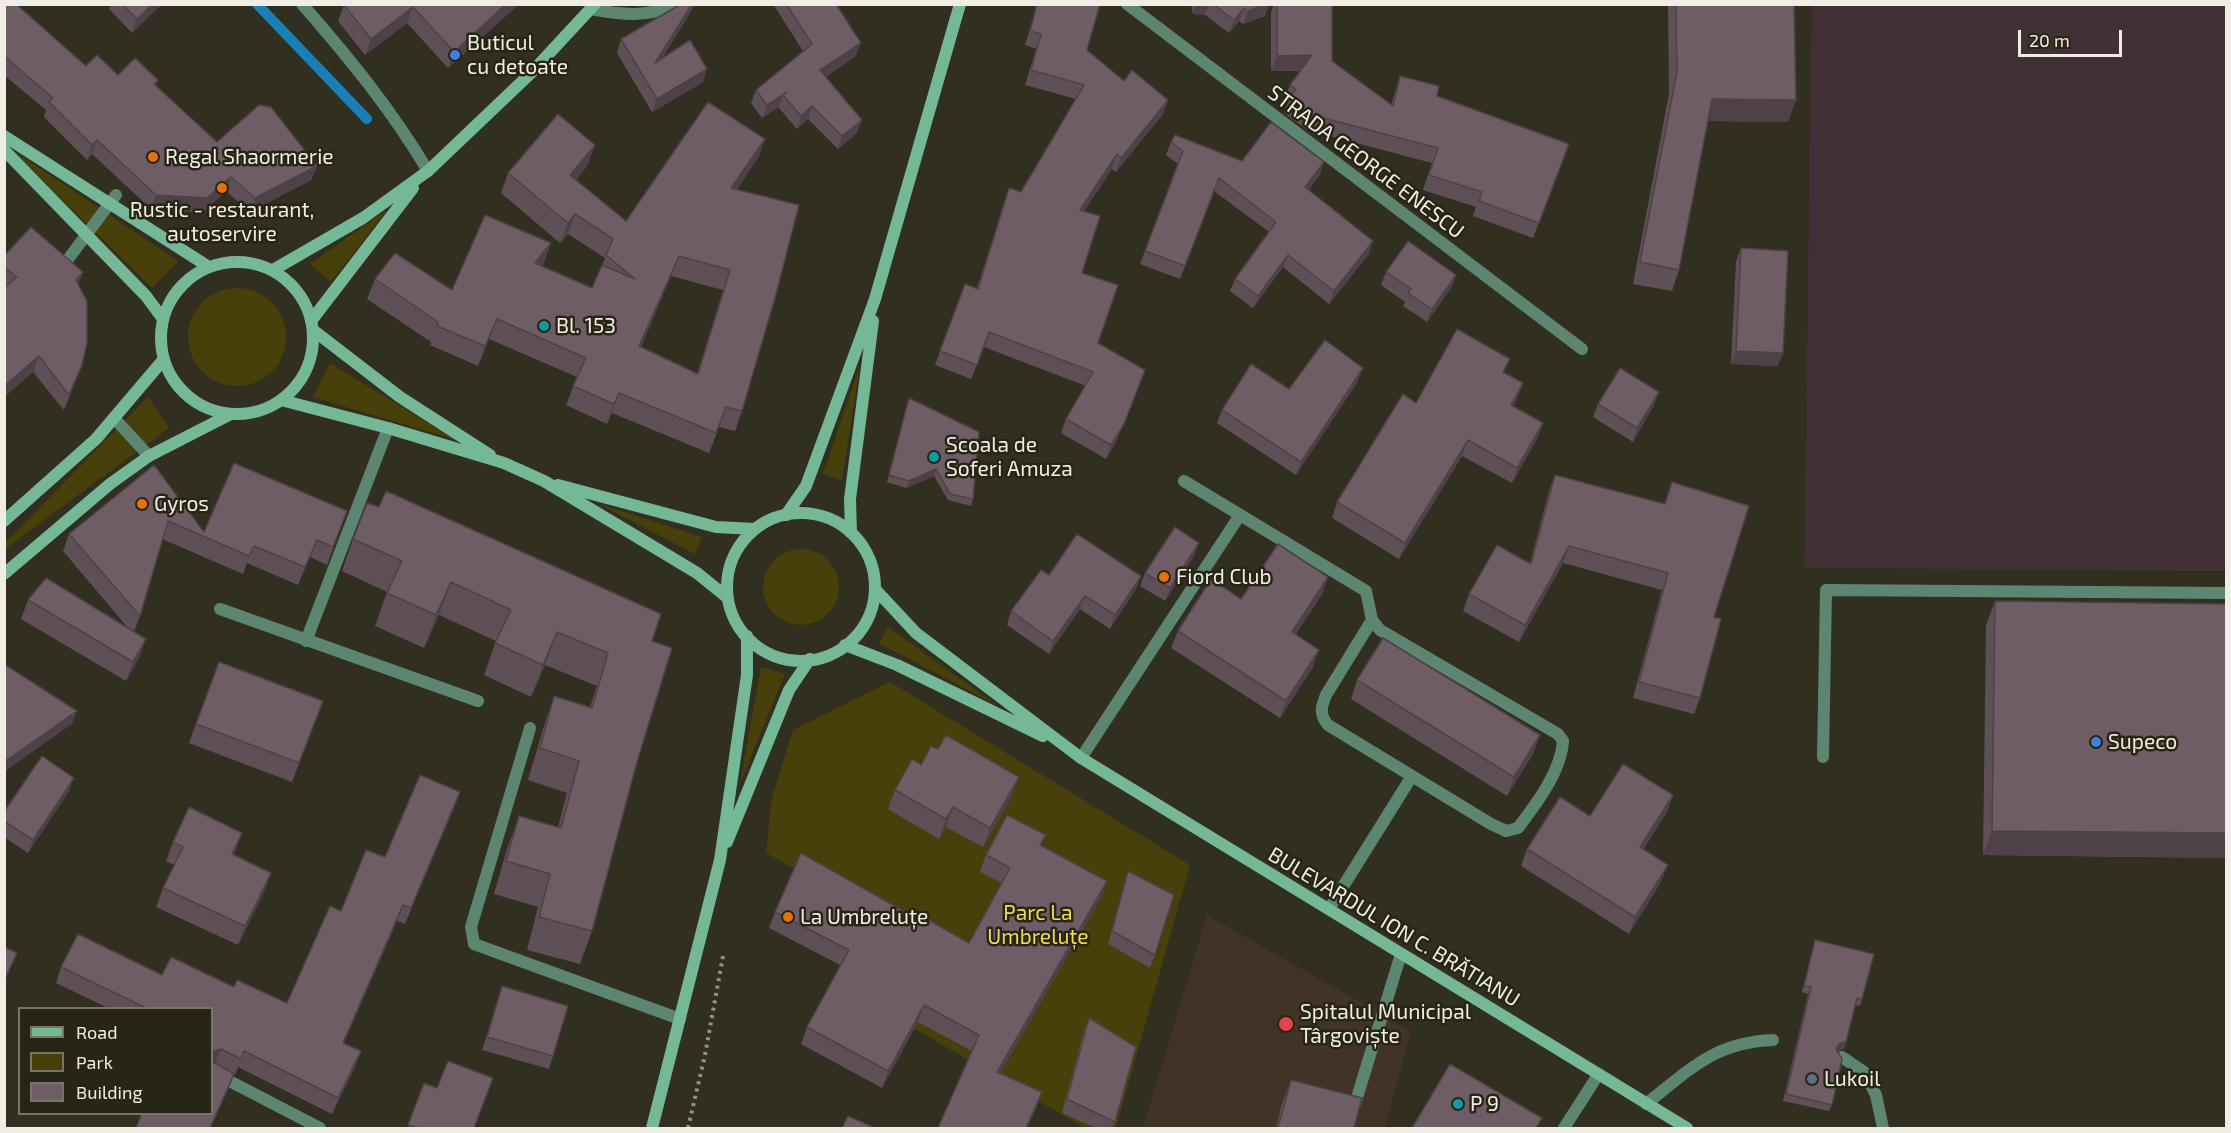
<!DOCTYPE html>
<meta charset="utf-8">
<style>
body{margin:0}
#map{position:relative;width:2231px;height:1133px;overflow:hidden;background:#312f1f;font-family:"Exo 2",sans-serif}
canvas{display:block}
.frame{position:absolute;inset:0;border:6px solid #f0eee4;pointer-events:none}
.legend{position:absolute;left:18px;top:1007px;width:195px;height:108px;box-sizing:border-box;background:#272516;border:2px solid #777568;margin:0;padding:8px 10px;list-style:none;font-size:18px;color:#f0eee4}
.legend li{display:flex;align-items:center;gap:12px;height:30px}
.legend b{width:30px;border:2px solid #777568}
.scale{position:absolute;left:2018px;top:30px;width:104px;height:27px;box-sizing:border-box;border:3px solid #f0eee4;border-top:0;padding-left:8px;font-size:18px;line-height:21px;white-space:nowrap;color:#f0eee4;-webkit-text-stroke:4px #272516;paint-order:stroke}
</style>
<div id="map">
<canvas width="2231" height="1133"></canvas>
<div class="frame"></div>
<ul class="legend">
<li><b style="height:8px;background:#75b898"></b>Road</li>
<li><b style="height:16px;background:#48400b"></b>Park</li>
<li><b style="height:16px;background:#6f5d65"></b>Building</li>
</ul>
<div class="scale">20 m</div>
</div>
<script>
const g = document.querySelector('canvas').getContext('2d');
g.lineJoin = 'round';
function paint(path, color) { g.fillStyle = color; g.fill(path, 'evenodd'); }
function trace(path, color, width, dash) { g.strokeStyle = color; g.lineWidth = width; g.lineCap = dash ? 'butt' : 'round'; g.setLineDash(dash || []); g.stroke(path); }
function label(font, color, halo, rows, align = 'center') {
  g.font = font + ' "Exo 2",sans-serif'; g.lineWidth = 5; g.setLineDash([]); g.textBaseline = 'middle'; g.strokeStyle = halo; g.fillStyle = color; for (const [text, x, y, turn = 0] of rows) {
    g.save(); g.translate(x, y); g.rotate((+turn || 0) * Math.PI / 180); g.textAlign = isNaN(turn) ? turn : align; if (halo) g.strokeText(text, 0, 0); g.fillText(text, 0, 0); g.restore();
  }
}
paint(new Path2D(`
 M1812 5H2226V571L1804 568Z`), '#423037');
paint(new Path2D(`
 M1207 915 1411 1031 1385 1128H1143Z`), '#413325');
paint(new Path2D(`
 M11 149 178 261 152 288Z
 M388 209 331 282 310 264Z
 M188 337a49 49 0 1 1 98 0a49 49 0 1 1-98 0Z
 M330 363 456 440 313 397Z
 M860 365 842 480 823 474Z
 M148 397 169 428 5 549V543Z
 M597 503 702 537 695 554Z
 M763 587a38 38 0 1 1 76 0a38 38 0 1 1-76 0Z
 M888 627 998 706 879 643Z
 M761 667 785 674 740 783Z
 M890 682 1190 865 1116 1128H1085L877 1007 795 869 766 853 772 797 793 730Z`), '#48400b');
trace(new Path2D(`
 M257 4 367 119`), '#1980b7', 10);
trace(new Path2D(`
 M688 1128 705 1055 723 956`), '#949285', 4, [3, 4.5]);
trace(new Path2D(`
 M220 609 478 701
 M306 641 388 428
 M530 728 471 927 474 944 680 1019
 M1823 757 1826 590 2226 593
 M1842 1057 1864 1072 1876 1095 1883 1128
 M1355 1104 1401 954
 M1646 1104C1689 1070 1715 1042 1773 1040
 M1564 1128 1598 1075`), '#5d8672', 12);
trace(new Path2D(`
 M302 4C350 59 391 109 428 171
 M1127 4 1582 349
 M591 9C622 15 647 18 676 4
 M63 266 116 195
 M114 418 149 456
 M1184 481 1366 591 1372 620 1380 630 1558 734 1563 741C1561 772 1536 804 1518 828L1506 831 1491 824 1328 725C1319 714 1321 707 1326 695L1372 620
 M1081 758 1240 515
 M1329 909 1412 776
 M212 1072 320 1128`), '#5d8672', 12);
trace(new Path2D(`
 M4 136 209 267
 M4 150 146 296 163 319
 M161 338a76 76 0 1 1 152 0a76 76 0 1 1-152 0Z
 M273 270 363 218 428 171 531 73 595 4
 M311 321 413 188
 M313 330 400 397 490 455
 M281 400 388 428 504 463 544 481 697 573 728 598
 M558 485 716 527 755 529
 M727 587a74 74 0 1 1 148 0a74 74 0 1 1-148 0Z
 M786 515 806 486 875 299 960 4
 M4 521 96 439 164 359
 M851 533 850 499 873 321
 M4 574 110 484 149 456 231 414
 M875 589 916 633 1081 758 1687 1128
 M845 645 897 665 1043 736
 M727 842 789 690 810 659
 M652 1128 720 860 747 675V636`), '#75b898', 12);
paint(new Path2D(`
 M4 4 86 66 118 75 158 80 156 85 217 142 317 166 311 180 250 212 226 191 202 213 151 209 92 154 87 160 44 117 46 110 4 75Z
 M111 4H162L132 33 109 9Z
 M519 4 448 68 407 23 365 55 338 21 344 5Z
 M773 4H836L856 56 825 77 857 133 838 149 808 119 797 129 779 108V107L762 118 751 103 756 90 803 51Z
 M1037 4H1100L1087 50 1124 81 1168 100 1163 114 1116 172 1112 169 1084 211 1082 273 1098 343 1118 438 1106 459 1061 433 1066 419 1086 386 984 347 971 379 935 365 965 284 977 288 1009 188 1021 192 1076 99 1025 85 1036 49 1025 45Z
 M1191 4H1269L1265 16 1243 24 1239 21 1229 33 1205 15 1193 14Z
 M1274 4H1332V61L1391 105 1400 76 1437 96 1569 144 1533 238 1473 216 1476 207 1423 190 1432 163 1307 130 1284 113 1288 102 1284 100 1290 85 1300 71H1271V12Z
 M1668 4H1794L1796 100 1788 122 1708 121 1679 270 1672 291 1633 284 1669 94Z
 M693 8 661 60 703 82 652 112 617 53 621 39Z
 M765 139 758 158 737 189 742 411 735 431 719 427 709 453 612 413 607 424 566 405 577 377 489 339 478 366 430 345 431 342 367 299 375 279 452 290 551 243 544 263 541 266 592 288 605 258 568 234 560 243 501 193 508 173 588 165 576 180 626 221ZM671 276 723 290 697 374 641 347Z
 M1171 142 1242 161 1320 175 1308 190 1369 254 1329 304 1283 267 1253 308 1230 291 1235 279 1269 232 1214 191 1180 279 1140 264 1178 164 1166 155Z
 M1741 248 1778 366 1731 364 1736 261Z
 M4 256 83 272 78 284 76 380 64 410 33 372 4 397Z
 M1386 272 1456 275 1451 288 1427 322 1403 306 1405 302 1381 285Z
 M1505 373 1523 383 1517 399 1513 406 1543 423 1537 439 1512 483 1462 456 1399 559 1332 518 1337 502 1416 403Z
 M1358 381 1296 475 1217 423 1222 410 1289 389Z
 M909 398 973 499 971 506 948 500 934 476 906 488 887 482Z
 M1598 404 1654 405 1633 442 1593 417Z
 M154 465 204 532 347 511 327 565 310 557 298 585 247 563 243 574 162 539 140 616 134 632 139 658 126 681 21 619 28 600 128 628 63 551 69 534Z
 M1555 475 1664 504 1672 482 1714 617 1700 698 1694 714 1633 698 1662 590 1563 563 1519 642 1463 611 1469 594 1530 563 1549 491Z
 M353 539 652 641 637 762 592 931 580 964 527 950 538 907 494 894 507 849 519 816 558 827 567 793 528 780 543 729 554 696 590 707 597 686 545 665 531 697 484 675 496 641 439 615 424 648 375 626 387 592 342 571Z
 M1194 556 1165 601 1140 586 1145 573Z
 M1049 575 1141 576 1136 589 1110 629 1080 609 1049 654 1007 625 1011 611Z
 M1328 577 1322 594 1296 634 1313 667 1280 718 1171 648 1178 631 1241 599Z
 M1995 601 2226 604V858L1983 855 1986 625Z
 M219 662 323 701 292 782 189 743Z
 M1357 680 1540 735 1533 754 1507 796 1351 699Z
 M921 765 1012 796 983 847 946 827 939 839 888 809 895 790Z
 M69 791 28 853 4 837V812Z
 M1673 795 1667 812 1643 849 1661 882 1629 934 1521 866 1527 849Z
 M454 808 405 924 397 921 344 1043 361 1051 355 1067 332 1114 238 1067 235 1075 234 1074 228 1090 142 1113 212 1008H108L56 983 61 967 162 975 234 987 287 1003 341 911 385 857Z
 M173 842 233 855 271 873 264 892 238 945 156 907 163 888 174 865 166 861Z
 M1042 846 1107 881 1101 898 1000 1073 1042 1092 1027 1128H938L972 1051 918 1022 882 1088 801 1044 807 1027 840 965 769 928 775 912 923 922 969 943 1002 883 980 872 986 855Z
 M1128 871 1155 955 1150 968 1108 944 1124 884Z
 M1815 940 1862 999 1860 1006 1855 1005 1844 1049 1837 1051 1832 1105 1829 1111 1783 1101 1808 994 1802 992Z
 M502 986 553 1056 549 1069 482 1050Z
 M1089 1018 1115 1122 1112 1128H1096L1062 1113 1084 1031Z
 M1291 1080 1354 1128H1276L1282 1104Z
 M424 1083 474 1128H407Z`), '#5f5057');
paint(new Path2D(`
 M153 4H162L132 33 137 19Z
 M506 4H519L448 68 454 52Z
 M692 4H694L693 8 651 76 655 63Z
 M1196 4H1209L1205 15 1193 14Z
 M1265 4H1269L1265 16 1243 24 1248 11Z
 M413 7 407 23 365 55 371 39Z
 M1244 8 1239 21 1229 33 1234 20Z
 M861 43 856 56 815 83 820 70Z
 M1312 55 1306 70 1271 71 1277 56Z
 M707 69 703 82 652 112 657 99Z
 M787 92 783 95 779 107 762 118 767 105Z
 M1712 99 1796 100 1788 122 1705 121Z
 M1168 100 1163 114 1116 172 1121 158Z
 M812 106 808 119 797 129 801 116Z
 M862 120 857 133 838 149 842 136Z
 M765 139 758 158 724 208 731 188Z
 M97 140 92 154 87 160 92 145Z
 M595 145 588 165 563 195 570 175Z
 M1117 154 1112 169 1075 224 1080 210Z
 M1324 162 1320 175 1301 200 1305 187Z
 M317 166 311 180 250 212 255 198Z
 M231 177 226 191 202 213 151 209 156 195Z
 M575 214 568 234 560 243 568 223Z
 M1373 241 1369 254 1329 304 1334 291Z
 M551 243 544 263 527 283 535 263Z
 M1288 255 1283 267 1253 308 1258 296Z
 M679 256 671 276 632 366 639 346Z
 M83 272 77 287 76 280Z
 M1456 275 1451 288 1427 322 1432 309Z
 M497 319 489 339 478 366 485 346Z
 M1736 351 1783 353 1778 366 1731 364Z
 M39 356 33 372 4 397V386Z
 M1363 368 1358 381 1296 475 1301 462Z
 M1145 370 1118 438 1106 459 1111 445Z
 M1523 383 1517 399 1505 420 1511 405Z
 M1659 392 1654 405 1633 442 1637 428Z
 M619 393 612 413 607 424 614 404Z
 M1543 423 1537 439 1512 483 1517 468Z
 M1468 440 1462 456 1399 559 1405 543Z
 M936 469 934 476 906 488 909 481Z
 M317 540 310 557 298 585 305 567Z
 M1199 543 1194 556 1165 601 1170 588Z
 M1569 546 1563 563 1519 642 1525 625Z
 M1141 576 1136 589 1110 629 1115 615Z
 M1328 577 1322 594 1286 649 1292 632Z
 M451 582 439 615 424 648 436 615Z
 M1085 596 1080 609 1049 654 1053 641Z
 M557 632 545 665 531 697 543 665Z
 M146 639 139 658 126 681 133 662Z
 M1319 650 1313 667 1280 718 1286 701Z
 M77 711 72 724 4 772V762Z
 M1540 735 1533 754 1507 796 1514 777Z
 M1019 777 1012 796 983 847 990 828Z
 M74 778 69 791 28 853 33 840Z
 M460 792 454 808 405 924 411 908Z
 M1673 795 1667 812 1634 865 1640 847Z
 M953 807 946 827 939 839 946 819Z
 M1992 831 2226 833V858L1983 855Z
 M242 833 235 852 225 873 232 854Z
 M1668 865 1661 882 1629 934 1635 917Z
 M271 873 264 892 238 945 245 926Z
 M1107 881 1101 898 991 1089 997 1072Z
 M403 905 397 921 337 1059 343 1043Z
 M924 1005 918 1022 882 1088 888 1071Z
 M1846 1042 1844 1049 1838 1050 1834 1056 1836 1049 1840 1043Z
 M221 1049 215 1064 212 1066V1052Z
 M361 1051 355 1067 332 1114 338 1098Z
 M234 1074 228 1090 211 1128H210Z
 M1042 1092 1036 1109 1027 1128H1026Z`), '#4e4147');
const building = new Path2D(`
 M4 4H16L86 66 97 55 118 75 135 58 158 80 154 84 217 142 259 105 271 107 317 166 255 198 231 177 207 198 156 195 97 140 92 145 49 102 53 98 4 56Z
 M122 4H153L137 19Z
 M506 4 454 52 413 7 371 39 344 5Z
 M681 4H692L655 63 690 40 707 69 657 99 621 39Z
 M786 4H836L861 43 820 70 862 120 842 136 812 106 801 116 783 95 787 92 767 105 756 90 812 44Z
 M1037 4H1100L1087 50 1124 81 1132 70 1168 100 1121 158 1117 154 1080 210 1100 216 1082 273 1118 285 1098 343 1145 370 1124 424 1111 445 1066 419 1093 372 989 332 977 365 940 351 965 284 978 289 1009 188 1021 192 1084 85 1031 70 1041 34 1030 31Z
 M1213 4H1265L1248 11 1244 8 1234 20Z
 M1277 4H1332V61L1393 106 1400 76 1439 86 1437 96 1569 144 1539 223 1479 201 1482 192 1429 175 1438 148 1312 115 1289 98 1296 89 1290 85 1312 55 1277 56Z
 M1676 4H1794L1796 100 1712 99 1679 270 1640 262 1677 72Z
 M708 102 765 139 731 188 799 205 775 298 742 411 726 407 716 433 619 393 614 404 573 386 586 358 497 319 485 346 437 326 438 322 375 279 395 253 452 290 485 215 551 243 535 263 592 288 602 265 635 279 606 255 613 239 575 214 568 223 508 173 558 114 595 145 570 175 626 221ZM679 256 730 270 698 374 639 346Z
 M1271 122 1324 162 1305 187 1373 241 1334 291 1288 255 1258 296 1235 279 1276 222 1219 178 1185 266 1145 251 1183 151 1171 142 1175 135 1242 161Z
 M31 227 83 272 76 280 87 301V343L82 365 69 395 39 356 4 386V288L17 277 4 267V256Z
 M1408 241 1456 275 1432 309 1408 293 1411 289 1386 272Z
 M1741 248 1788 251 1783 353 1736 351Z
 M1457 329 1510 359 1503 372 1523 383 1511 405 1543 423 1517 468 1468 440 1405 543 1337 502 1403 394 1416 403Z
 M1325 340 1363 368 1301 462 1222 410 1251 364 1289 389Z
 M1620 368 1659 392 1637 428 1598 404Z
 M909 398 979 432 973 499 950 494 936 469 909 481 889 475Z
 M234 463 347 511 333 547 317 540 305 567 254 546 249 556 168 521 140 616 69 534 154 465 204 532Z
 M1555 475 1665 504 1672 482 1749 506 1714 617 1721 619 1700 698 1639 682 1668 573 1569 546 1525 625 1469 594 1497 545 1531 564Z
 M386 491 661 614 652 641 672 648 637 762 592 931 539 917 550 874 506 861 519 816 561 828 579 761 540 748 554 696 592 708 608 653 557 632 543 665 495 643 511 610 451 582 436 615 387 593 402 561 353 539 367 503 379 507Z
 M1175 527 1199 543 1170 588 1145 573Z
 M1077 534 1141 576 1115 615 1085 596 1053 641 1011 611 1041 570 1049 575Z
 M1278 544 1328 577 1292 632 1319 650 1286 701 1178 631 1211 579 1241 599Z
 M46 578 146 639 133 662 28 600Z
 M1995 601 2226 604V833L1992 831Z
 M1383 638 1540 735 1514 777 1357 680Z
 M219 662 323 701 299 763 196 724Z
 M4 664 77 711 4 762Z
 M946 735 1019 777 990 828 953 807 946 819 895 790 912 759 921 765 931 746 938 749Z
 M42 756 74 778 33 840 4 821V812Z
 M1623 764 1673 795 1640 847 1668 865 1635 917 1527 849 1560 797 1590 816Z
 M420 775 460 792 411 908 403 905 343 1043 361 1051 338 1098 244 1051 241 1059 221 1049 212 1052V1008H146L61 967 78 934 162 975 171 957 234 987 237 980 287 1003 330 906 341 911 366 850 385 857Z
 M189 807 242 833 232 854 271 873 245 926 163 888 183 847 173 842Z
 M1007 815 1046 835 1040 845 1107 881 997 1072 1042 1092 1026 1128H938L979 1035 924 1005 888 1071 807 1027 849 950 775 912 801 853 923 922 925 918 969 943 1010 868 986 855Z
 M1128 871 1174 895 1155 955 1112 931Z
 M1815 940 1874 954 1862 999 1857 998 1846 1042 1840 1043 1836 1049 1842 1059 1832 1105 1786 1094 1811 987 1804 986Z
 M4 947 17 953 4 981Z
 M502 986 568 1006 553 1056 487 1037Z
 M1089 1018 1136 1047 1115 1122 1067 1099Z
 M212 1061 234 1074 210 1128H136L142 1113H212Z
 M448 1061 493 1078 474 1128H419L408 1125 424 1083 437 1088Z
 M1450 1064 1542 1118 1536 1128H1412Z
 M1291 1080 1362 1098 1354 1128H1278Z
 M848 1116 875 1128H842Z`);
paint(building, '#6f5d65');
trace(building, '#4e4147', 1.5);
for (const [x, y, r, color] of [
 [455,55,6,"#3f7fe0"],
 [153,157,6,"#e8710a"],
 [222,188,6,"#e8710a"],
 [544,326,6,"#0f9aa8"],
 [934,457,6,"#0f9aa8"],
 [142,504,6,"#e8710a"],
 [1164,577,6,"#e8710a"],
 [2096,742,6,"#3f7fe0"],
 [788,917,6,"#e8710a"],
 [1286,1024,8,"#e0444e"],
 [1812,1079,6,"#5c6f8a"],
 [1458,1104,6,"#0f9aa8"]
]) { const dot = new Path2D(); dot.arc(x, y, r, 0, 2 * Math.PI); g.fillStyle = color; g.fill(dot); trace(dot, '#272516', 2); }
label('21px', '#f0eee4', '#272516', [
 ["Buticul",467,43],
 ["cu detoate",467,67],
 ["Regal Shaormerie",165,157],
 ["Rustic - restaurant,",222,210,"center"],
 ["autoservire",222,234,"center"],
 ["Bl. 153",556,326],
 ["Scoala de",946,445],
 ["Soferi Amuza",946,469],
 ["Gyros",154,504],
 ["Fiord Club",1176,577],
 ["Supeco",2108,742],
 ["La Umbreluțe",800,917],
 ["Spitalul Municipal",1300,1012],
 ["Târgoviște",1300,1036],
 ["Lukoil",1824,1079],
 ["P 9",1470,1104]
], 'left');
label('21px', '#f0eee4', '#272516', [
 ["STRADA GEORGE ENESCU",1366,162,37],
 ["BULEVARDUL ION C. BRĂTIANU",1394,927,31]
]);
label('21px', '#f2db55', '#272516', [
 ["Parc La",1038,913],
 ["Umbreluțe",1038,937]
]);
</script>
